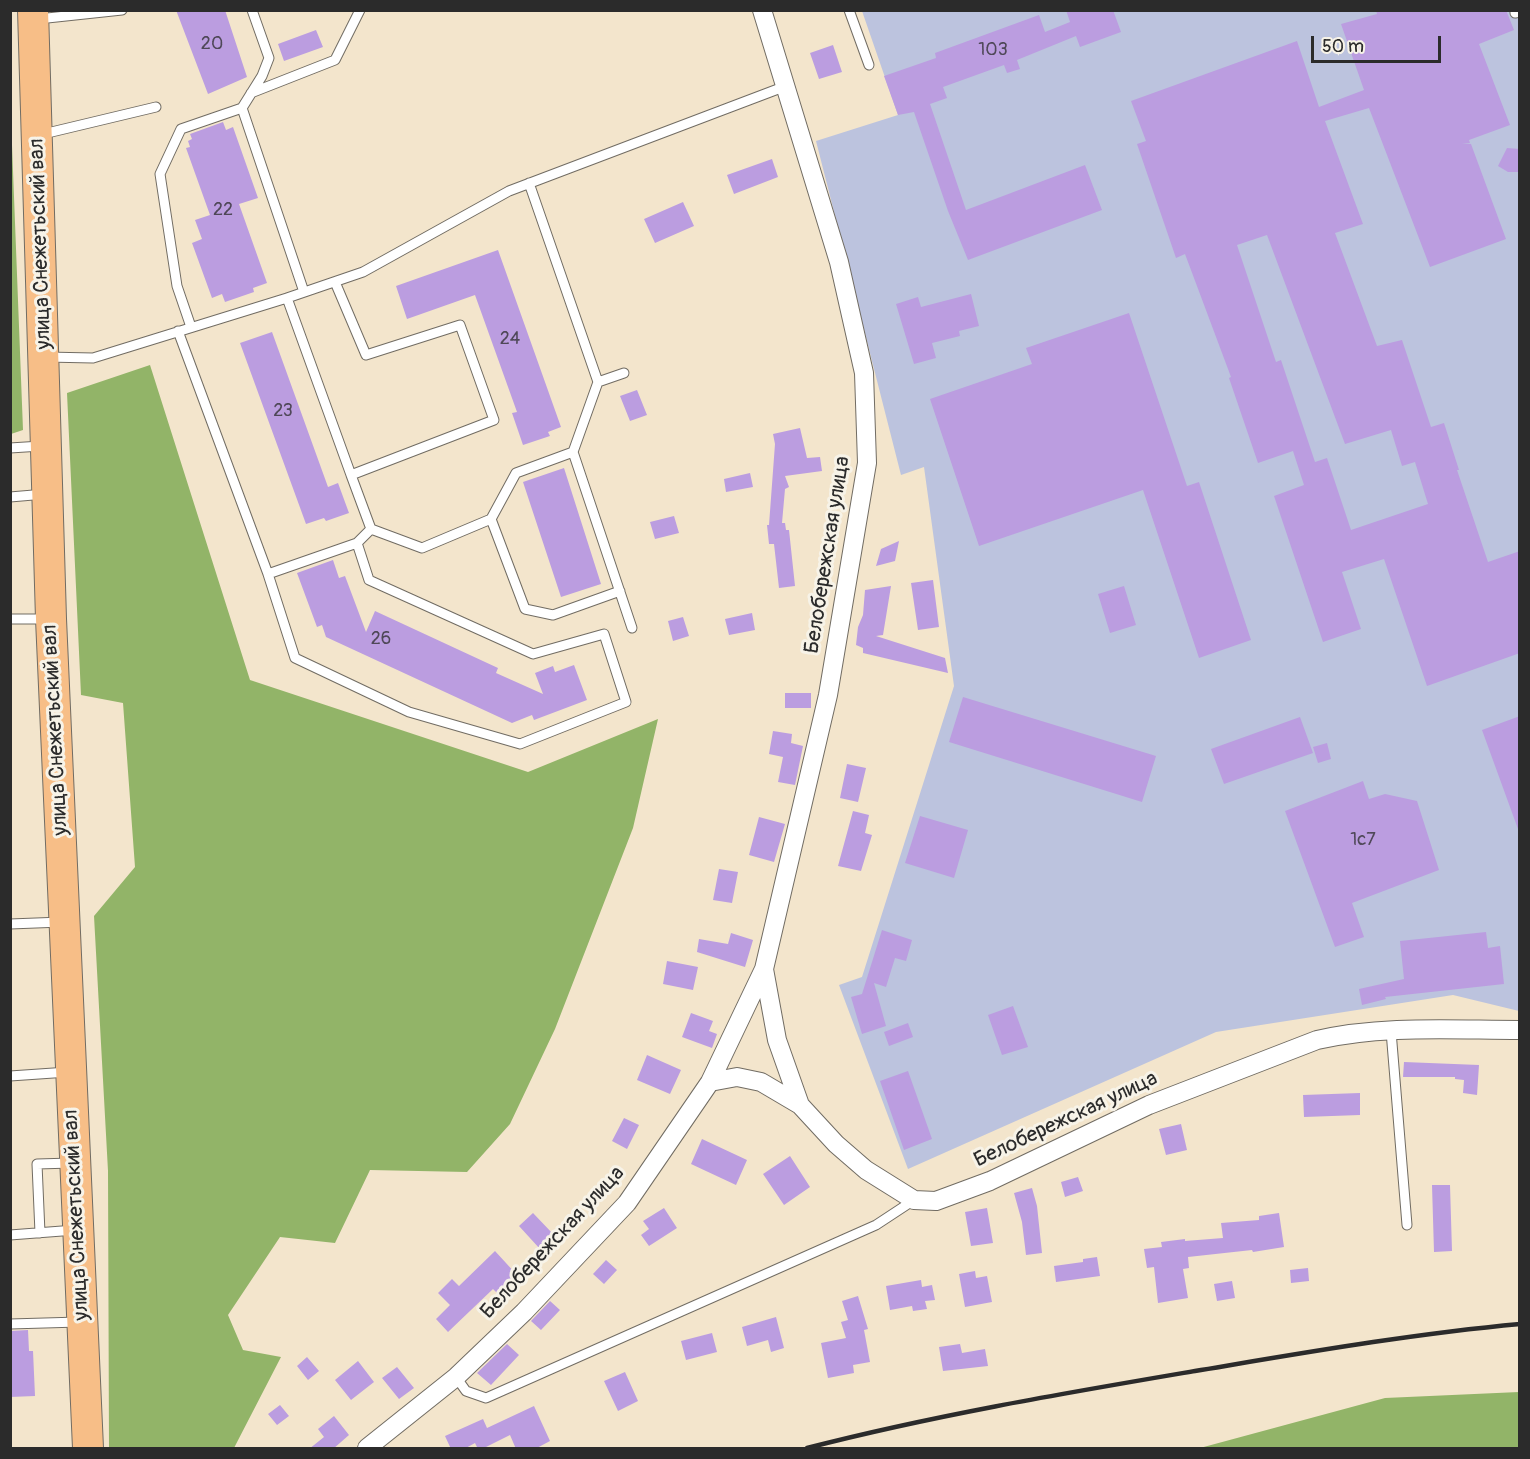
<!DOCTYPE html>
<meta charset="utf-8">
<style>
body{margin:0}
#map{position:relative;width:1530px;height:1459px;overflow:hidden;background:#f3e5cc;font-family:Pangolin,sans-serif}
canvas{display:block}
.frame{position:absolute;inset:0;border:12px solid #2b2b2b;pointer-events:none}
.scale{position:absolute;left:1311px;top:36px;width:130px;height:27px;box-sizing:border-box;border:3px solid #2b2b2b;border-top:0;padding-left:8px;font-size:18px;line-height:21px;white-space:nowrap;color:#2b2b2b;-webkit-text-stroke:4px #f7f3e8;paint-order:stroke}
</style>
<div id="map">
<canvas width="1530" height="1459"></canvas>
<div class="frame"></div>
<div class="scale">50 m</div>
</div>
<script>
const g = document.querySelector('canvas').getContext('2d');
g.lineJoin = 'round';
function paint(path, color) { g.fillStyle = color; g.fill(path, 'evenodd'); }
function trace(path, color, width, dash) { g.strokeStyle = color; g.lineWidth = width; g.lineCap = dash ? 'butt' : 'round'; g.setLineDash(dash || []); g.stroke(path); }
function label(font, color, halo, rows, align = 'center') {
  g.font = font + ' Pangolin,sans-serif'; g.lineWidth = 6; g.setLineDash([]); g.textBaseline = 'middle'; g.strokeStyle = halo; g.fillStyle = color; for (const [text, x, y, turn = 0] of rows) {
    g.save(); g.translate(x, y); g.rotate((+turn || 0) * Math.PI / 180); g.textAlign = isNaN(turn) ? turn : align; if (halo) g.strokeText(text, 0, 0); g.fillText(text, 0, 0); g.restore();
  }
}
paint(new Path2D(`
 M862 11H1519V1011L1453 995 1216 1032 908 1169 839 985 862 977 954 686 924 467 901 475 816 141 898 115Z`), '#bcc3de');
paint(new Path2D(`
 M11 119 23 430 11 434H10Z
 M150 365 250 680 528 772 658 719 633 828 555 1029 510 1124 467 1172 370 1170 335 1243 280 1237 228 1315 243 1350 281 1357 234 1448H109L108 1171 94 916 135 867 123 703 81 695 67 393Z
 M1519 1392V1448H1200L1385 1398Z`), '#92b468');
paint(new Path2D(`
 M176 10H225L247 77 208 94Z
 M1066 10H1113L1121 32 1080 47 1076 36 1017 60 1020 69 1007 73 1004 65 943 87 947 98 930 104 966 210 1085 165 1102 210 968 260 948 211 914 112 898 115 884 76 936 58 935 53 1039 15 1045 32 1070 22Z
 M1376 10H1506L1514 30 1479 44 1510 125 1469 140 1470 143H1462L1471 144 1506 239 1430 267 1369 108 1325 121 1363 224 1335 233 1377 346 1402 340 1431 427 1444 423 1459 470H1457L1488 562 1520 551V653L1427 686 1384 559 1342 572 1361 629 1323 642 1274 496 1304 485 1293 451 1258 463 1229 378 1231 377 1185 254 1176 258 1137 144 1146 141 1131 101 1297 41 1319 107 1364 90 1341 24 1377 14ZM1267 235 1345 444 1391 430 1402 466 1415 462 1428 504 1351 530 1327 458 1315 462 1281 360 1276 362 1237 245Z
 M316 30 323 47 284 61 278 44Z
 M833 45 842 72 819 79 810 53Z
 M223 122 226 130 233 127 258 198 239 204 267 283 253 288 254 292 225 302 222 294 212 298 192 243 202 239 195 220 210 215 186 148 190 147 188 141 192 139 190 134Z
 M1507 148 1520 149V172H1508L1498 166Z
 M772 159 778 177 734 194 727 175Z
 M683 202 694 226 655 243 644 219Z
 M498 250 561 427 548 432 550 436 523 445 512 413 517 412 475 295 407 319 396 286Z
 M971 294 979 326 959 331 960 336 932 343 936 358 914 364 896 304 918 297 921 307Z
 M1129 313 1187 486 1199 482 1251 640 1199 658 1143 490 979 546 930 399 1032 364 1026 348Z
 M272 332 328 487 338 483 349 513 326 521 324 518 306 524 240 343Z
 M637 390 647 415 630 421 620 396Z
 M800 428 807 458 820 457 822 471 785 476 789 487 785 489 782 523H785L786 530H789L795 586 779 588 774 544H769L767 525H769L775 444 773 434Z
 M564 468 601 584 561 597 523 482Z
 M750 473 753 487 726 492 724 479Z
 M674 516 679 533 655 539 650 522Z
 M899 541 895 561 876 566 881 549Z
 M333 560 339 578 345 576 366 632 375 611 498 668 496 673 543 694 535 673 553 666 555 672 574 665 587 700 534 720 532 715 512 723 326 637 322 625 317 627 297 573Z
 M933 580 939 627 918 630 911 583Z
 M891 586 883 635 876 636 945 658 948 673 863 653V648L856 645 858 627 863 615 865 590Z
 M1124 586 1136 625 1110 633 1098 594Z
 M752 613 755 630 729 635 725 619Z
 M683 617 689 636 673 641 668 621Z
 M785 693H811V708H785Z
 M963 697 1156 756 1142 802 949 742Z
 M1520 716V829H1518L1482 730Z
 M1300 717 1313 753 1224 784 1211 749Z
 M773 731 792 734 791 743 803 746 795 785 778 782 783 757 769 754Z
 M1327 743 1331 759 1318 763 1313 747Z
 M847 764 866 768 858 802 840 798Z
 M1363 781 1369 799 1385 794 1417 801 1439 870 1352 903 1364 937 1335 947 1285 811Z
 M853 811 869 815 865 833 872 835 861 871 838 866Z
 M920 816 968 830 954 878 905 863Z
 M759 817 785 824 774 862 749 855Z
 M719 869 738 872 732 903 713 900Z
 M882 930 912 940 906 961 895 958 886 987 874 983 886 1026 862 1034 851 997 862 994Z
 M1486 932 1488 948 1500 946 1504 984 1385 997 1386 999 1362 1005 1359 989 1404 979 1400 941Z
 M731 933 753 940 745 967 697 952 699 939 728 944Z
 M667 961 698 967 693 990 663 984Z
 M1013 1006 1028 1047 1002 1055 988 1015Z
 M691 1013 713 1021 709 1031 717 1034 712 1048 682 1037Z
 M908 1023 913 1037 889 1046 884 1032Z
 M647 1055 681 1070 670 1094 637 1080Z
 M1404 1062 1479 1065 1477 1095 1463 1093 1464 1080 1455 1079V1077H1403Z
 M908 1071 932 1139 904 1150 880 1081Z
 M1360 1093V1115L1304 1117 1303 1095Z
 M624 1118 639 1125 627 1149 612 1141Z
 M1181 1124 1187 1150 1166 1155 1159 1129Z
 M702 1139 747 1160 736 1185 691 1164Z
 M790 1156 810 1187 784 1205 763 1174Z
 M1078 1177 1083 1191 1065 1197 1061 1182Z
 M1432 1185H1450L1452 1251 1434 1252Z
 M1032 1188 1037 1206 1042 1253 1026 1255 1022 1222 1014 1193Z
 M664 1208 677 1228 649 1246 641 1235 649 1229 643 1221Z
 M987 1208 993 1243 971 1246 965 1212Z
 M533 1213 554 1235 540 1249 519 1226Z
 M1279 1213 1284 1247 1253 1252 1252 1250 1188 1257 1189 1268 1183 1269 1188 1298 1158 1303 1154 1267 1147 1268 1144 1249 1162 1247 1161 1242 1185 1239V1241L1223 1238 1221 1223 1259 1220V1216Z
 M495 1251 517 1275 497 1293 493 1289 448 1332 436 1319 450 1305 438 1293 452 1279 459 1286Z
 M1097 1257 1100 1276 1056 1282 1054 1266 1083 1262V1259Z
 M606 1260 617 1270 604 1284 593 1274Z
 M1308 1268 1309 1281 1291 1283 1290 1270Z
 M975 1271 976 1278 987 1276 992 1302 965 1307 959 1274Z
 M921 1280 922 1287 932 1285 935 1300 925 1301 927 1309 913 1311 912 1306 890 1310 886 1286Z
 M1232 1281 1235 1298 1217 1301 1214 1284Z
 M858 1296 868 1329 864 1330 870 1362 853 1365 854 1373 828 1378 821 1343 846 1338 841 1322 848 1320 842 1301Z
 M550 1301 560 1310 541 1330 531 1321Z
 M776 1317 784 1348 771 1352 768 1340 747 1346 742 1327Z
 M28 1330 29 1351H33L35 1396 10 1397V1331Z
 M712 1333 717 1352 686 1360 681 1341Z
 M507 1344 519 1355 491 1385 477 1373Z
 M960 1344 962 1353 985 1349 988 1366 943 1371 939 1347Z
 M307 1357 319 1371 308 1380 297 1366Z
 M358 1361 374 1382 351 1400 335 1380Z
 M397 1367 414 1388 399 1399 382 1378Z
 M625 1372 638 1401 618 1411 604 1381Z
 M280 1405 289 1416 277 1425 268 1414Z
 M534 1406 550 1441 535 1449H516L510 1435 482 1449H478L475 1443 464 1449H451L445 1436 483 1419 487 1428Z
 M334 1416 349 1435 333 1449H309L324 1437 318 1429Z`), '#bb9de0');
const lane = new Path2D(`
 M849 10 869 65
 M1515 10V13L1520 12
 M38 19 122 10
 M251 93 335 60 360 10
 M242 108 262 76 269 58 252 10
 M39 135 156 107
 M529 183 598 382 624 373
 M287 298 351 475 494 420 460 325 366 355 335 282
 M191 327 177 286 160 174 181 129 242 108 304 292
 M178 331 268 574
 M46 357 93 358 287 298 363 272 509 191 786 86
 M10 448 41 446
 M573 452 632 628
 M351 475 371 529 357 543 369 580 533 654 604 634 626 702 520 744 409 712 295 658 268 574 357 543
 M10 497 45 494
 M491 519 525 609 553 615 620 591
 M371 529 422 548 491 519 516 473 573 452 598 382
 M10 619H47
 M10 924 62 922
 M1391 1031 1407 1225
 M10 1076 68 1072
 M40 1233 37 1164 72 1163
 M10 1235 75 1230
 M10 1324 79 1322
 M456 1377 466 1391 486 1398 876 1225 914 1200`);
const street = new Path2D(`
 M764 969 777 1040 800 1105 836 1144 866 1170 914 1200 936 1201 990 1181 1149 1105 1317 1040C1382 1025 1452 1030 1520 1030
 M710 1082 737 1077 761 1082 800 1105
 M367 1448 456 1377 524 1312 627 1203 710 1082 764 969 828 695 867 463 864 373 839 262 762 10`);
const primary = new Path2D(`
 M33 10 51 619 88 1448`);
trace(lane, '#716c63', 11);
trace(street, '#716c63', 20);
trace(primary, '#716c63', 32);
trace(lane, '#fff', 9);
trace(street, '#fff', 18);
trace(primary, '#f7be87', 30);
trace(new Path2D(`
 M807 1448C935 1415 1066 1393 1195 1371 1303 1353 1411 1334 1520 1324`), '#2b2b2b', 4.5);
label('18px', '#4f4858', null, [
 ["20",212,44],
 ["103",993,50],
 ["22",223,210],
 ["24",510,339],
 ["23",283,411],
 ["26",381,639],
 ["1с7",1363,840]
]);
label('21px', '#2b2b2b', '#f7f3e8', [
 ["улица Снежетьский вал",41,244,-92],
 ["Белобережская улица",828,555,-81],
 ["улица Снежетьский вал",56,730,-93],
 ["Белобережская улица",1066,1120,-25],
 ["улица Снежетьский вал",77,1215,-93],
 ["Белобережская улица",553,1243,-47]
]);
</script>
